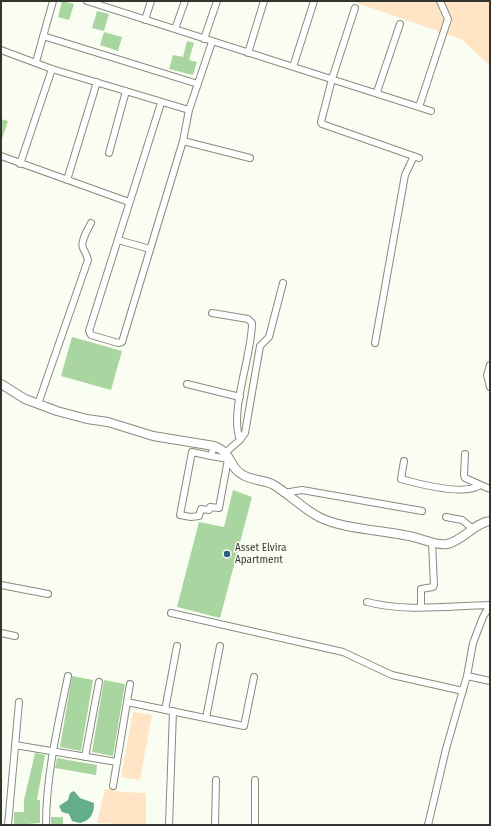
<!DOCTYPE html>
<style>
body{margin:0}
#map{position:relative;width:491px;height:826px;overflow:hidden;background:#fafdf1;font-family:"Fira Sans",sans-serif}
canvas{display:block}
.frame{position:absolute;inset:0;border:2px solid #343531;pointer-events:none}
</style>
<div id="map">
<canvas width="491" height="826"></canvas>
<div class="frame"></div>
</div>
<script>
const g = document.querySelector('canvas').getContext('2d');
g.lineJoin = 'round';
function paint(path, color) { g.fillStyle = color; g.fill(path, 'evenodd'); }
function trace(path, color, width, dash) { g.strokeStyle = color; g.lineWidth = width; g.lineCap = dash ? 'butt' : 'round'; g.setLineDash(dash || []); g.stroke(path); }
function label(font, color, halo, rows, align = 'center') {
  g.font = font + ' "Fira Sans",sans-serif'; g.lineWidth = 3; g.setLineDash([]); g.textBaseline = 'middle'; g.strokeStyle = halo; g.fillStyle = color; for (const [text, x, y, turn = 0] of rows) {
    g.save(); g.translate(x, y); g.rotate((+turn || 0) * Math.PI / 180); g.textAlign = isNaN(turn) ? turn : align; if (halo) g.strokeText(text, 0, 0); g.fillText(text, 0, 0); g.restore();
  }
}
paint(new Path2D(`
 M351 1H490V66L461 39Z
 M133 712 152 715 140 780 121 777Z
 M105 789 123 792 146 793V825L97 823Z`), '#ffe4c6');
paint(new Path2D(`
 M74 791 80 798 94 803C94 814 91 820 80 823L72 821 69 814 62 812 59 806 68 800 70 793Z`), '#65ae8d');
paint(new Path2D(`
 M62 1 74 4 69 20 58 17Z
 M97 11 109 14 104 31 92 28Z
 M104 32 122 37 118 51 100 45Z
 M187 41 194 43 189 60 197 62 193 75 169 69 173 55 183 57Z
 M1 119 8 121 2 139H1Z
 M72 337 122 351 111 390 61 376Z
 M233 490 252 497 220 618 177 607 199 522 224 527Z
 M72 676 93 680 81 751 60 747Z
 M104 680 125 684 113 756 92 752Z
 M35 753 45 755 37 800H40V823L14 825V812H24V800Z
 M57 758 97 765 96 775 55 768Z
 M51 817H63V825H51Z`), '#a9d6a0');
const minor = new Path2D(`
 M87 1 431 111
 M355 8 332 79 321 122 322 124 419 158
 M145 20 151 1
 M175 29 185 1
 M43 36 198 84
 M204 39 217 1
 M1 50 52 69 189 110 183 141 122 342 118 343 91 335 89 331 161 103
 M248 53 264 1
 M36 62 53 1
 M293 67 314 1
 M377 92 400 24
 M419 107 448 19 440 1
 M189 110 212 42
 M183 141 250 158
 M109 153 126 91
 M1 156 129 202
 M20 164 52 69
 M67 180 97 82
 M118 240 150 249
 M212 313 248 319 252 323C252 356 229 411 240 440
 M375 343 405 175 414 156
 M490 365 487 375 490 387
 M187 384 240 397
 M38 404 88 260C87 254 85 253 83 248 80 242 88 229 91 223
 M226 452 240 440 245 433 260 346 269 337 283 283
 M465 454 464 475 465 478 490 489
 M211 456 228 459 219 508 210 507 209 510 201 509 199 516 191 517 180 515 192 452 211 456 214 446
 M404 461 401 479C419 484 465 496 480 485
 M284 493 302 490 422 511
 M446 517 462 520 473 529
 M1 585 48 594
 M367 602C405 612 449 606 489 605
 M421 607V589L433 587 434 585 432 543
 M171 613 343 652 392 675 463 691
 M1 633 15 636
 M467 676 490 681
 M127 702 244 726 254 677
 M165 710 177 646
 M206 718 220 646
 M15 745 117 762
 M85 757 99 682
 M255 780V825
 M113 786 130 684
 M8 825 19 702
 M46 825C46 775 58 725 68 676
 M169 825 173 711
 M215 825 216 780
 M428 825 446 749 467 676 473 643 483 617 490 605`);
const tertiary = new Path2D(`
 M1 384 25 399 57 411 87 419 108 422 153 436 214 446C234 454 228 467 243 475 251 480 263 480 272 484 287 492 303 509 319 517 342 529 383 530 409 536 421 538 435 546 447 544 463 541 474 523 490 521`);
trace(minor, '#898b80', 8);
trace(tertiary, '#898b80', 10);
trace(minor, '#fff', 6);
trace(tertiary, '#fff', 8);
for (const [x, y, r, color] of [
 [227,554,4,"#2b617c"]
]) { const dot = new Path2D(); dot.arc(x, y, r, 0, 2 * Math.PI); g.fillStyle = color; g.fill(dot); trace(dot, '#fafdf1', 1.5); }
label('10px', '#343531', '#fafdf1', [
 ["Asset Elvira",235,548],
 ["Apartment",235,560]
], 'left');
</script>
